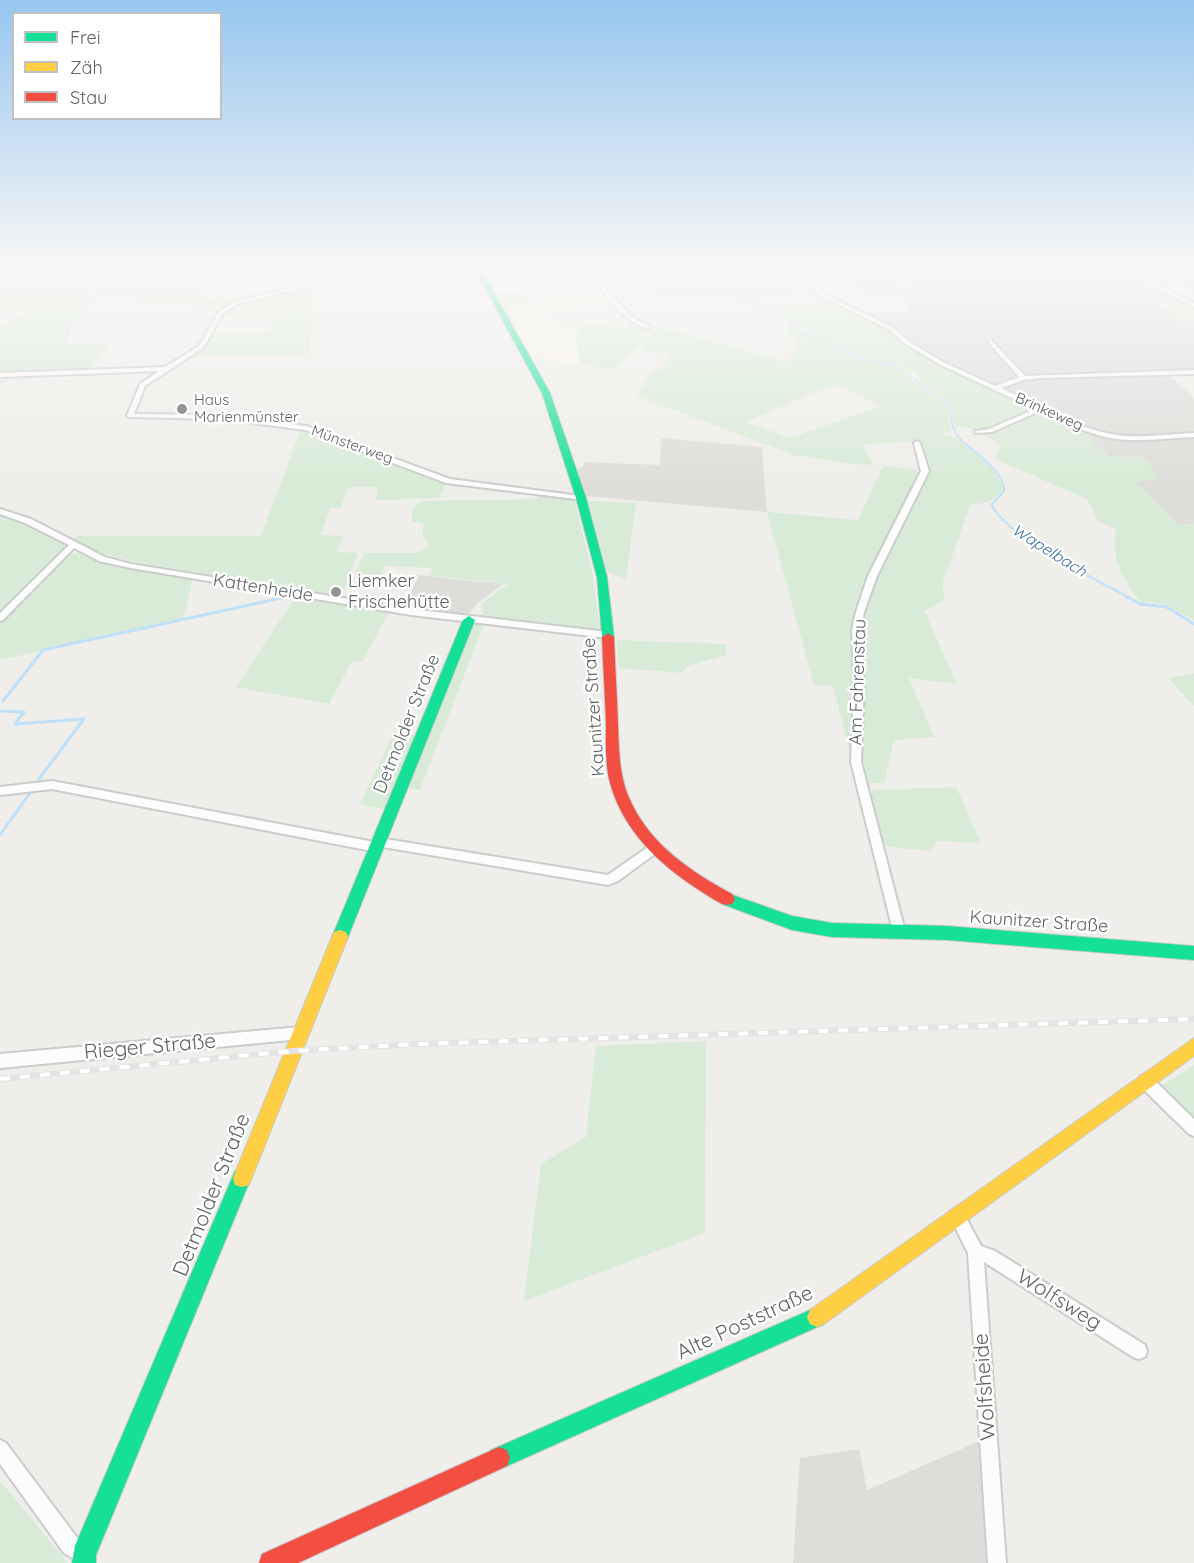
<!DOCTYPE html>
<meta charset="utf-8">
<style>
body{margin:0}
#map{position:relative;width:1194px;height:1563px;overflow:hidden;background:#efeeea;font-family:Quicksand,sans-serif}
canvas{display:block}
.legend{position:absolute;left:12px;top:12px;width:210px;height:108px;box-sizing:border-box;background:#fff;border:2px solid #bfc1c3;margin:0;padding:8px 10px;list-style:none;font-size:18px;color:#5f6368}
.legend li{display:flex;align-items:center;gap:12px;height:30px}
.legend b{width:30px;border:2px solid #bfc1c3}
</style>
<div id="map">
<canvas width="1194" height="1563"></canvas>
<ul class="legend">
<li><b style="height:8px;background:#16e098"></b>Frei</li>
<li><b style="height:8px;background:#ffcf43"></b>Zäh</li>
<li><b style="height:8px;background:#f24e42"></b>Stau</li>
</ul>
</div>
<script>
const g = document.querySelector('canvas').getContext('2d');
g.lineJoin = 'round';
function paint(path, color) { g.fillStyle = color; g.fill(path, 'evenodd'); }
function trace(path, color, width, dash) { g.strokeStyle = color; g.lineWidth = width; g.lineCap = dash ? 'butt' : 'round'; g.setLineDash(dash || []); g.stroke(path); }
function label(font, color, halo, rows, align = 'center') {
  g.font = font + ' Quicksand,sans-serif'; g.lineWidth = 5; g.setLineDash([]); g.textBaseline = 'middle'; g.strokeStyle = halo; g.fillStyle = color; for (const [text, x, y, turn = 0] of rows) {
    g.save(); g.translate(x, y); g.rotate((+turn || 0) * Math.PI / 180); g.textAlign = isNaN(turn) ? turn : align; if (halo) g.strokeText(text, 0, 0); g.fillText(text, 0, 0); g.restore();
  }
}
paint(new Path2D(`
 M604 294 612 303 544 310 548 325 581 326 575 337 581 365 531 357 502 306Z`), '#f7f3e4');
paint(new Path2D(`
 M903 269H1105L1158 287 1186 302 1156 305 1181 321H1194V374L1170 376 1194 398V524L1178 525 1134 481 1146 458 1109 456 1093 443 1089 432 1076 429 912 344 893 327 863 313 913 312 896 292 864 294 841 274Z
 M1115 269H1194V293L1183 285 1166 286Z
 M661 438 762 447 767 512 585 496 577 470 584 465V462L660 465Z
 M419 575 469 581 504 583 477 604 466 617 404 609Z
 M980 1441 988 1563H793L800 1458 859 1449 867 1490Z`), '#dfddda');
paint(new Path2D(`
 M50 269H89L81 286 95 298 67 327 65 338 57 345H108L89 371 0 373V326H5L26 310 0 308V283L40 278Z
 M94 269H152V271L173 269 181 280 212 300 266 291 269 294 222 308 100 296 86 283Z
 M339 269H473L475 272H391L328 280V271Z
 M607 269H791L812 289 759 299 752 303 717 293 686 299 680 294C653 296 631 283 607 273L612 272Z
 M314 285 309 354 189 357 207 343 212 334 269 333 275 316H221C234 298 291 290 314 285Z
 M521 292 530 303 502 306 496 294Z
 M830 301 883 325 909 347 938 363 1076 429 1089 432 1093 443 1109 456 1146 458 1159 479 1135 482 1178 525 1194 524V620C1179 612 1160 598 1142 603 1123 581 1110 558 1116 529L1098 521 1087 499 995 459 1001 444 971 428 955 426 951 405 915 374 898 365 856 356 820 341 854 358 896 367 948 407 951 432 943 433 942 435C966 435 993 465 1003 486 999 502 983 503 970 505L942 585 945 600 924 611 957 684 909 678 934 737 894 740 884 783H865L860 760 851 757 833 686 814 685 767 512 858 520 883 466 913 469 922 474 927 471 920 443 922 441 862 444 874 465 851 464 794 455 637 396 653 370 661 369 671 354 640 350 655 326 786 362 800 347 788 333 786 324 790 323 813 336 816 334 777 311ZM833 384 881 406 790 438 746 422Z
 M1186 305 1194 307V319L1179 320 1160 307Z
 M598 325 621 327 639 325 647 331 643 342 613 370 581 365 575 337 581 326Z
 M301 429 377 455 445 482 440 498 379 500 376 498 378 487H348L341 508H330L321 535 343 536 337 552 358 553 344 589 333 587 328 594 136 562 105 554 73 541 78 536H261Z
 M540 493 574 496 593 577 600 632 484 620 481 604 508 584 504 583 430 576 432 568 385 566 381 575H355L364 553H417L429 545 422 535 424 524 411 521 414 506 421 501 538 499Z
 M588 501 636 503 626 580 607 571Z
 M0 514 24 523 64 544V552L0 616Z
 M76 553 105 563 193 578 183 619 0 660V621L65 556Z
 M296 596 390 611 362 662 352 661 329 704 236 687Z
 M470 623 484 624 420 790 404 788Z
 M617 640 726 644V655L687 666 682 673 619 668Z
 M1194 673V706L1168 678Z
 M394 732 417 736 387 810 360 804Z
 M956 787 981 843 938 841 930 851 883 846 870 795 873 790Z
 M706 1041 705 1233 524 1301 541 1164 586 1137 596 1046Z
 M1194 1065V1124L1157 1089Z
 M0 1481 68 1563H0Z`), '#d8ebd6');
trace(new Path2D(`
 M658 269 726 298 765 307 788 319 802 331 856 357 899 367 949 405 950 412
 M17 372 67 338 69 327 96 297 84 283 93 269
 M0 383 12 376`), '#bfe0f9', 1.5);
trace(new Path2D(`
 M950 411C952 419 952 427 956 434 967 450 1004 467 1004 491L991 505C1014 542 1090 576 1130 598
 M280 598 286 597`), '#bfe0f9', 2);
trace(new Path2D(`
 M1127 597 1140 604 1167 607 1194 624
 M3 701 43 650 286 597
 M0 711 24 712 15 724 84 719 39 779
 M0 835 32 790`), '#bfe0f9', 3);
const street = new Path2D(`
 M573 269C592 269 615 301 629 313 635 319 642 323 650 326V328C627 327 612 299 595 285 588 279 579 275 573 269Z
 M791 269H797L803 274 900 269 898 271V274L912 288 923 292V294C911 293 896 283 892 271L806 277 823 293 892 327 911 343 945 363 995 386 1019 377 989 343V341L991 340 1025 376 1194 370V374L1040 378 1024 380 1001 388C1036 404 1073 427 1111 434 1137 439 1167 434 1194 433V437C1167 438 1137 443 1110 438 1085 433 1062 421 1040 411L992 432 975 433V431L989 429 1035 409 941 365 907 345 888 329 819 295Z
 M1105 269H1113L1154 282 1194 303V307L1150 284Z
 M373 272 480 271 483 273 480 275 373 276 324 283 238 304 224 312 203 348 145 386 134 414 222 415 306 426 450 479 581 496 585 498 584 500 446 483 305 430 222 419 128 417 127 416 140 384 159 371 0 377V373L165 367 199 346 220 310 234 302 324 279Z
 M917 441 920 443 929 471 877 576 864 612 861 630 864 684 861 762 905 931 903 935 899 936 895 935 893 931 851 762 854 684 852 630 856 612 868 576 921 471 914 443Z
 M0 509 31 519 105 557 131 564 411 609 608 632 612 635 608 638 411 615 131 568 99 561 74 548 3 620 0 621V613L69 545 25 523 0 514Z
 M52 781 374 842 375 839 379 838 608 875 651 845 655 843 659 845 661 848 659 851 618 881 608 885 383 847 381 850 377 852 52 789 0 795V787Z
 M300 1027 305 1029 307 1033 305 1037 300 1039 0 1068V1054Z
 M1145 1074 1150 1076 1194 1119V1136L1189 1134 1140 1086 1138 1081 1140 1076Z
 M957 1207 962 1210 981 1246 995 1251 1145 1345 1147 1351 1145 1357 1139 1359 1133 1357 984 1262 1006 1563H988L968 1253 949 1215 952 1210Z
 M0 1440 6 1443 78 1539 91 1548 93 1555 91 1562 81 1563 64 1553 0 1464Z`);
const fast = new Path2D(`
 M475 269H481L550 393 586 498 607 577 614 637 612 640 608 641 602 637 597 577 576 498 542 393Z
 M469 616 475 620 348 937 346 942 340 944 334 942 332 937 463 620Z
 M727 893 792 916 832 923 947 926 1194 946V960L947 940 832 937 792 930 722 904 719 899 722 894Z
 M242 1169 249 1171 251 1178 96 1555V1563H72L75 1546 235 1171Z
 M817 1307 824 1310 827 1317 824 1324 507 1466 499 1469 491 1466 488 1458 491 1450Z`);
const slow = new Path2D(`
 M340 930 346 932 348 937 249 1185 242 1187 235 1185 233 1178 332 937 334 932Z
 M1194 1038V1056L824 1324 817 1327 810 1324 807 1317 810 1310Z`);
const jam = new Path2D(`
 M608 633 614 637C615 666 617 695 618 724 619 751 619 779 632 804 652 846 693 873 732 894L735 899 732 904 727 905 722 904C673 876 626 840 610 783 605 764 606 743 606 724 605 695 603 666 602 637Z
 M499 1447 507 1450 510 1458 507 1466 298 1563H259L262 1554Z`);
trace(street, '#cbcccc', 4);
trace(fast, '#cacacb', 2);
trace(slow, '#cacacb', 2);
trace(jam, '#cacacb', 2);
paint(street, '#fdfcfc');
paint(fast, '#16e098');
paint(slow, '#ffcf43');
paint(jam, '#f24e42');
const rail = new Path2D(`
 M0 1079 293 1051 418 1044 1194 1019`);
trace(rail, '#e4e4e4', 6);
trace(rail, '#fff', 4, [10]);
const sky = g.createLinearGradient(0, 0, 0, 488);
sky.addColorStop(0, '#97c6ef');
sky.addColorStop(0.55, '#f8f7f6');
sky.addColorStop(1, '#f8f7f600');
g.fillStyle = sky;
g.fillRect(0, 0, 1194, 488);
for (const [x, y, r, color] of [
 [182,409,6,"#919496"],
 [336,592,6,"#919496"]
]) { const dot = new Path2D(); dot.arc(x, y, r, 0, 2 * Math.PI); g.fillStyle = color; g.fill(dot); trace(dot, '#fff', 2); }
label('15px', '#5f6368', '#fff', [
 ["Haus",194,400],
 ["Marienmünster",194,417]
], 'left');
label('15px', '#5f6368', '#fff', [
 ["Brinkeweg",1049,412,24],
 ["Münsterweg",352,445,20]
]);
label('italic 16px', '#4174aa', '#fff', [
 ["Wapelbach",1049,551,32]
]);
label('18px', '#5f6368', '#fff', [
 ["Liemker",348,582],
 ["Frischehütte",348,603]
], 'left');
label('18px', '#5f6368', '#fff', [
 ["Kattenheide",263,588,9],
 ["Am Fahrenstau",858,682,-88],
 ["Kaunitzer Straße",594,707,-94],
 ["Detmolder Straße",407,724,-68],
 ["Kaunitzer Straße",1039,922,4]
]);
label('21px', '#5f6368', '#fff', [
 ["Rieger Straße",150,1047,-5],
 ["Detmolder Straße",212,1195,-68],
 ["Wolfsweg",1059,1300,32],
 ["Alte Poststraße",745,1323,-25],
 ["Wolfsheide",985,1387,-94]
]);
</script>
